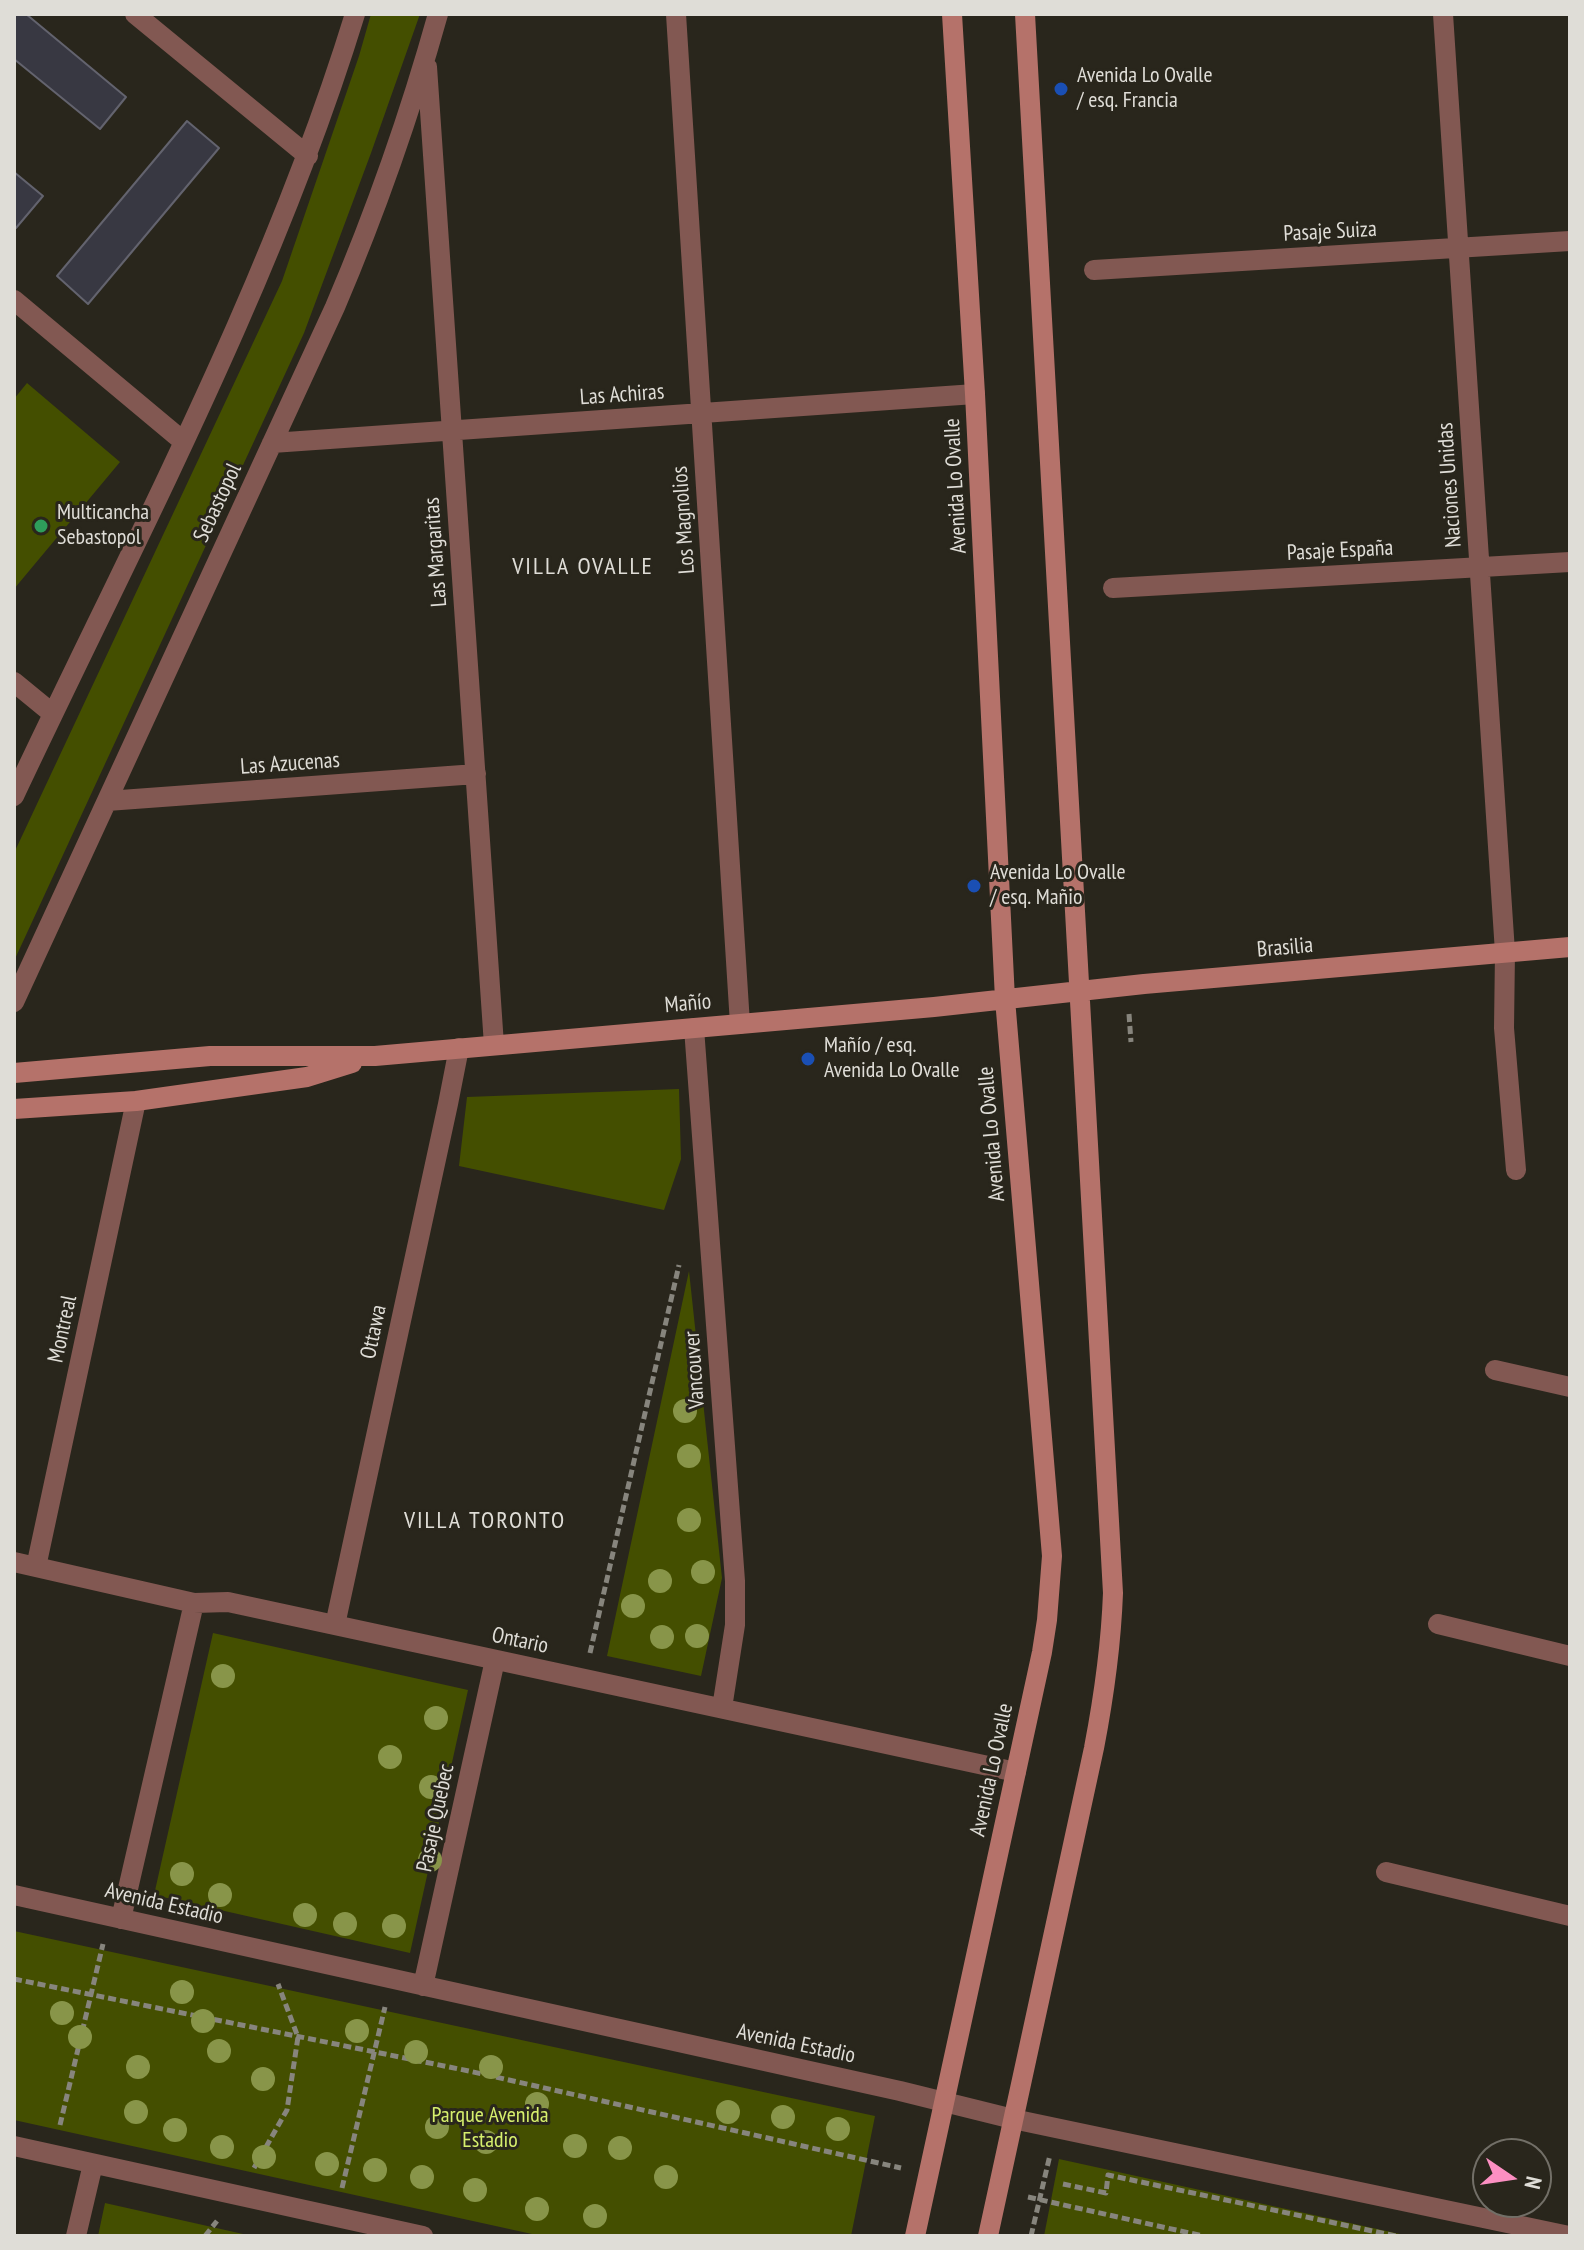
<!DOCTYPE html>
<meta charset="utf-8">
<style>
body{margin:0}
#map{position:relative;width:1584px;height:2250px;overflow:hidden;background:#29261c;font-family:"PT Sans Narrow",sans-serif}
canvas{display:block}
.frame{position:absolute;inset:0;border:16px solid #dfddd7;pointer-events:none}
.north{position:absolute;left:1472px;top:2138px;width:80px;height:80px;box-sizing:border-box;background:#29261c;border:2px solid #726f67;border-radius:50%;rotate:103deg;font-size:22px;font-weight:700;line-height:32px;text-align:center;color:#dfddd7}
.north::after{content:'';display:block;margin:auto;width:28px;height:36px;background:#fc8fc2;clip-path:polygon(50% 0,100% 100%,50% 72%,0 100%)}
</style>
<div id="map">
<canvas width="1584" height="2250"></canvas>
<div class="frame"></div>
<div class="north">N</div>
</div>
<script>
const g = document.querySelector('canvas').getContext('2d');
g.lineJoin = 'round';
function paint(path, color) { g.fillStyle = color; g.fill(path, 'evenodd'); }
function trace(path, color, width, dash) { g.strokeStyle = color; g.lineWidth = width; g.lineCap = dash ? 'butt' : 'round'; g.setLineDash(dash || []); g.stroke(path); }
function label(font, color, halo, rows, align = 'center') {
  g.font = font + ' "PT Sans Narrow",sans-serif'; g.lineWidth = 6; g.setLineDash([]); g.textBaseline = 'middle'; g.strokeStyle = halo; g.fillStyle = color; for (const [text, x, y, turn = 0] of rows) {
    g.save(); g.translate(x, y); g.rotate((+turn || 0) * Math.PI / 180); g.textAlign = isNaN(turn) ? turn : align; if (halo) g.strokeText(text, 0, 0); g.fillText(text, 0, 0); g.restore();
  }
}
paint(new Path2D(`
 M371 14H420L371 153 304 333 14 961V853L282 281 359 56Z
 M27 383 120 462 14 589V399Z
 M679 1089 681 1159 664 1210 459 1166 467 1097Z
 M689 1271 722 1578 701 1676 607 1656Z
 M213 1633 468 1690 410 1953 154 1895Z
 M14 1931 875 2116 851 2236H541L14 2120Z
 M1059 2159 1409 2236H1044Z
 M105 2203 252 2236H98Z`), '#444f00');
const building = new Path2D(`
 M14 14H26L126 97 100 129 14 59Z
 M187 121 219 148 88 304 57 276Z
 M14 172 43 196 16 228 14 227Z`);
paint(building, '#383842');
trace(building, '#63636e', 2);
trace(new Path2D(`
 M1129 1014 1131 1042
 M590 1653 679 1265
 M14 1979 469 2071 901 2168
 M60 2125 103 1944
 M254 2168 287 2110 298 2037 278 1984
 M1063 2184 1106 2193 1108 2175 1396 2236
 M342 2188 385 2007
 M1028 2197 1203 2236
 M205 2236 217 2221
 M1031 2236 1050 2155`), '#87857d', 5, [8, 4]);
trace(new Path2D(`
 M135 14 308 156
 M676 14 740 1024
 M1443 14 1505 952 1504 1028 1516 1170
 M427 67 494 1045
 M1094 270 1570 241
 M14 300 184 442
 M272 443 975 394
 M1113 588 1570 562
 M14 682 53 714
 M14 796C135 539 271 287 355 14
 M107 801 476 774
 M14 1002 335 307C376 211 410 114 438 14
 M694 1028 735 1581V1625L722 1708
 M1495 1370 1570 1387
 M14 1562 194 1603 228 1602 1016 1772
 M36 1567 136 1101
 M1438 1624 1570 1656
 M335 1625 448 1104 459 1048
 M1386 1872 1570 1916
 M14 1895 900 2091 1013 2119 1569 2236
 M121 1919 194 1603
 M423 1986 495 1660
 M14 2146 423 2236
 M76 2236 93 2164`), '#825852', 20);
trace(new Path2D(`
 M14 1073 210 1056H375L934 1007 1144 984 1570 947
 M14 1109 136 1101 307 1077 352 1063
 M915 2236 1042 1652 1047 1620 1052 1556 1005 999 975 394 952 14
 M988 2236 1094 1748C1104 1696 1111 1646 1113 1593L1025 14`), '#b5726a', 20);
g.fillStyle = '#889549';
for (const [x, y] of [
 [685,1411],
 [689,1456],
 [689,1520],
 [703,1572],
 [660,1581],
 [633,1606],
 [697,1636],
 [662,1637],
 [223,1676],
 [436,1718],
 [390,1757],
 [431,1787],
 [430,1860],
 [182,1874],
 [220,1895],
 [305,1915],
 [345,1924],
 [394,1926],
 [182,1992],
 [62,2013],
 [203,2021],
 [357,2031],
 [80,2037],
 [219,2051],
 [416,2052],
 [138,2067],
 [491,2067],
 [263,2079],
 [537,2104],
 [136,2112],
 [728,2112],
 [783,2117],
 [437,2127],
 [838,2129],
 [175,2130],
 [486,2142],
 [575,2146],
 [222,2147],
 [620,2148],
 [264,2157],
 [327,2164],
 [375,2170],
 [422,2177],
 [666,2177],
 [475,2190],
 [537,2209],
 [595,2216]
]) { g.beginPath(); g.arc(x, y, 12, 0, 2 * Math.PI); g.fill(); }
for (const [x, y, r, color] of [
 [1061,89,8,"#1a4fb4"],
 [41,526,8,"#2e9e5b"],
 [974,886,8,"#1a4fb4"],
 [808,1059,8,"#1a4fb4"]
]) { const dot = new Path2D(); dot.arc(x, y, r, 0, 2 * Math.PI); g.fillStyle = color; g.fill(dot); trace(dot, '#29261c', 3); }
label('22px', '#dfddd7', '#29261c', [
 ["Avenida Lo Ovalle",1077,76],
 ["/ esq. Francia",1077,101],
 ["Multicancha",57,513],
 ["Sebastopol",57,538],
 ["Avenida Lo Ovalle",990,873],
 ["/ esq. Mañio",990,898],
 ["Mañío / esq.",824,1046],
 ["Avenida Lo Ovalle",824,1071]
], 'left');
label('22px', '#dfddd7', '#29261c', [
 ["Pasaje Suiza",1330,232,-3],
 ["Las Achiras",622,395,-4],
 ["Naciones Unidas",1450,485,-94],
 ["Avenida Lo Ovalle",956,486,-93],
 ["Sebastopol",218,503,-65],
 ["Los Magnolios",684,520,-94],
 ["Pasaje España",1340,551,-3],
 ["Las Margaritas",436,552,-94],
 ["Las Azucenas",290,764,-4],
 ["Brasilia",1285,948,-5],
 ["Mañío",688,1004,-5],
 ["Avenida Lo Ovalle",992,1134,-95],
 ["Montreal",63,1329,-78],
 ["Ottawa",374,1332,-78],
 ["Vancouver",695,1370,-94],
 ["Ontario",520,1641,12],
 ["Avenida Lo Ovalle",992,1770,-78],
 ["Pasaje Quebec",436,1818,-78],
 ["Avenida Estadio",164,1904,13],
 ["Avenida Estadio",796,2044,12]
]);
label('22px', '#d6ef6d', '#29261c', [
 ["Parque Avenida",490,2116],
 ["Estadio",490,2141]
]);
g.letterSpacing = '2px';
label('24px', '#dfddd7', '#29261c', [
 ["VILLA OVALLE",583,567],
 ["VILLA TORONTO",485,1521]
]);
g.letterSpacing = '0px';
</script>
